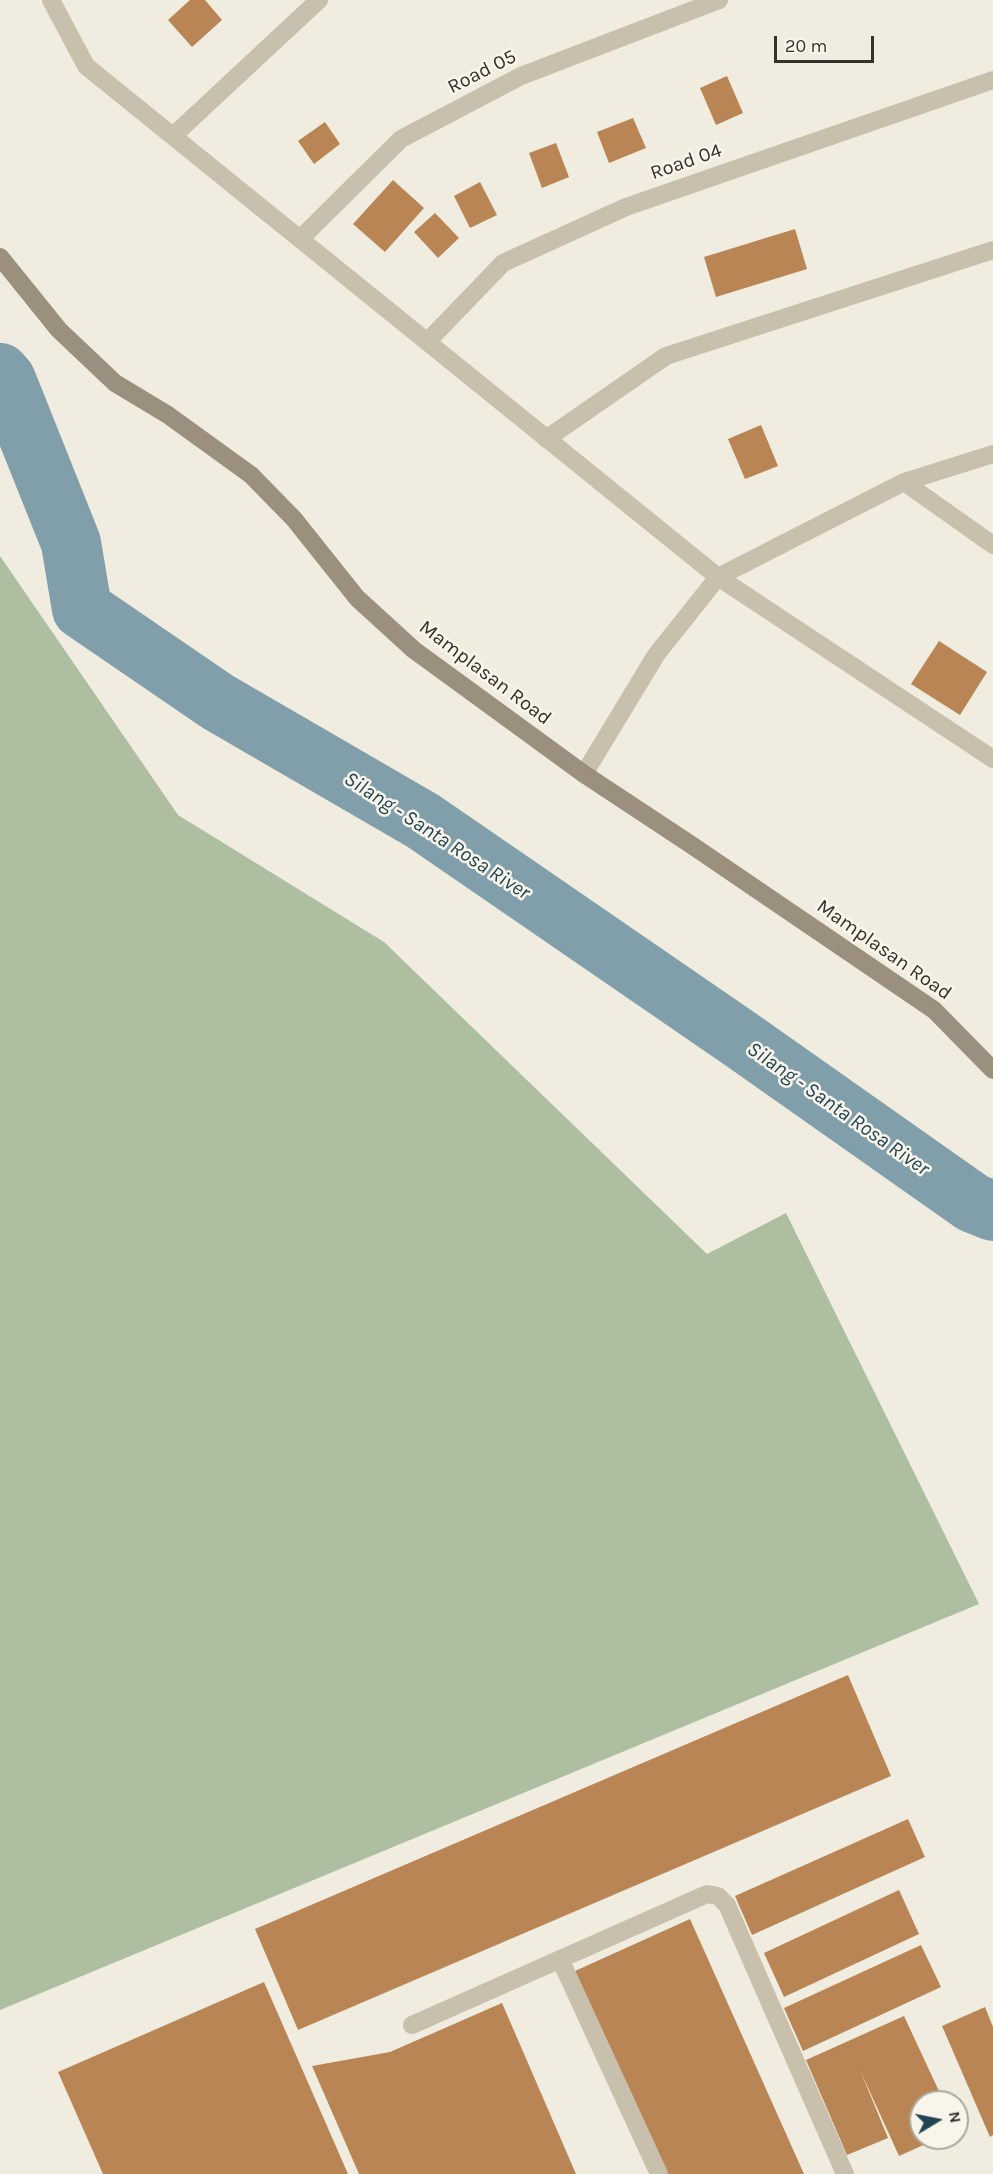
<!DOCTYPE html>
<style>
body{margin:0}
#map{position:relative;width:993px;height:2174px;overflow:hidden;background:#f0ecdf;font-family:Karla,sans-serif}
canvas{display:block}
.north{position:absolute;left:909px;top:2090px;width:60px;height:60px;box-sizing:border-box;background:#f8f5eb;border:2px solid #aaa79e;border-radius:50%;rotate:80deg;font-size:16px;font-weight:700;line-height:24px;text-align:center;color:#36312a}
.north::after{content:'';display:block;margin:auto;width:21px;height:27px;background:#244654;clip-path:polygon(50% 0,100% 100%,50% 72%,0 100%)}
.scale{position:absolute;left:774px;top:36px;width:100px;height:27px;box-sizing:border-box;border:3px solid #36312a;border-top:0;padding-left:8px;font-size:18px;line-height:21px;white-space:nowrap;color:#36312a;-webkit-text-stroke:4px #f8f5eb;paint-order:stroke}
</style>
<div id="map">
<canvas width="993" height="2174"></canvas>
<div class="north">N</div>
<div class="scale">20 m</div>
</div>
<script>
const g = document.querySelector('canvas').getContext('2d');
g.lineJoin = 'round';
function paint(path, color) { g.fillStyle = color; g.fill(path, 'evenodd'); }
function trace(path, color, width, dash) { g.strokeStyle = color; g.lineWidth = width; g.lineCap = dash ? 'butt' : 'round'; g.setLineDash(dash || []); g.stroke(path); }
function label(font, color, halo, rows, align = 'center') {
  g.font = font + ' Karla,sans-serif'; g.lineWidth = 5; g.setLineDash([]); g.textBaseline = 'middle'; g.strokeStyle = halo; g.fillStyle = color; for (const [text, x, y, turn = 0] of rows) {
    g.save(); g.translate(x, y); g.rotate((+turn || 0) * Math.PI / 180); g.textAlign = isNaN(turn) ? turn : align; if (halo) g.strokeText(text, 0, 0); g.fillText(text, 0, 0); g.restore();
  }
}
paint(new Path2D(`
 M0 556 178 815 384 942 707 1254 786 1213 979 1604 0 2010Z`), '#adbea1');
trace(new Path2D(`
 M0 373 6 380 71 543 82 609 218 702 423 821 743 1041 973 1203 993 1211`), '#819fab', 60);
paint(new Path2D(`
 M190 0H205L222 20 192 47 168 20Z
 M727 76 743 113 716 125 700 88Z
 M633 118 646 148 609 163 597 132Z
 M325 122 340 144 314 164 298 141Z
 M556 143 569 177 542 188 529 153Z
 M393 180 424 208 385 252 353 224Z
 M480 182 497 215 470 228 454 196Z
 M435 213 459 238 438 258 414 232Z
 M795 229 807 269 716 297 704 257Z
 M761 425 778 466 745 479 728 439Z
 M939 641 987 672 960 715 911 684Z
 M848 1675 891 1776 298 2030 255 1929Z
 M908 1819 925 1857 752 1935 735 1896Z
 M899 1890 919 1934 784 1997 764 1953Z
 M690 1919 804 2174H665L575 1971Z
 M921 1945 941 1987 803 2051 784 2008Z
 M264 1982 348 2174H103L58 2072Z
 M502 2003 576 2174H359L312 2066 390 2052Z
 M985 2007 993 2027V2135L990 2137 942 2026Z
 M904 2016 944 2102H921V2138H939L899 2156 860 2070 888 2138 847 2155 806 2060Z`), '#ba8554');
trace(new Path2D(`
 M560 1959 659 2174
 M412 2025 707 1894 718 1896 727 1905 845 2174`), '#c8bfac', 18);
trace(new Path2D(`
 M51 0 86 66 718 577 993 759
 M173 136 319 0
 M300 239 401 139 521 76 719 0
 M427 342 503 263 626 207 993 80
 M546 439 666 356 993 250
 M904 482 993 545
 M584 774 656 655 718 577 904 482 993 454`), '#c8bfac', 18);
trace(new Path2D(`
 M0 257 59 330 115 383 168 415 251 475 294 519 357 598 414 650 584 774 690 844 934 1010 993 1070`), '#9b8f7e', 18);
label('20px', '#36312a', '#f8f5eb', [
 ["Road 05",482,72,-27],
 ["Road 04",686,162,-19],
 ["Mamplasan Road",485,673,37],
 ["Mamplasan Road",884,950,35]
]);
label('italic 21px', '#244654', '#f8f5eb', [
 ["Silang - Santa Rosa River",437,836,33],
 ["Silang - Santa Rosa River",838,1109,35]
]);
</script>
